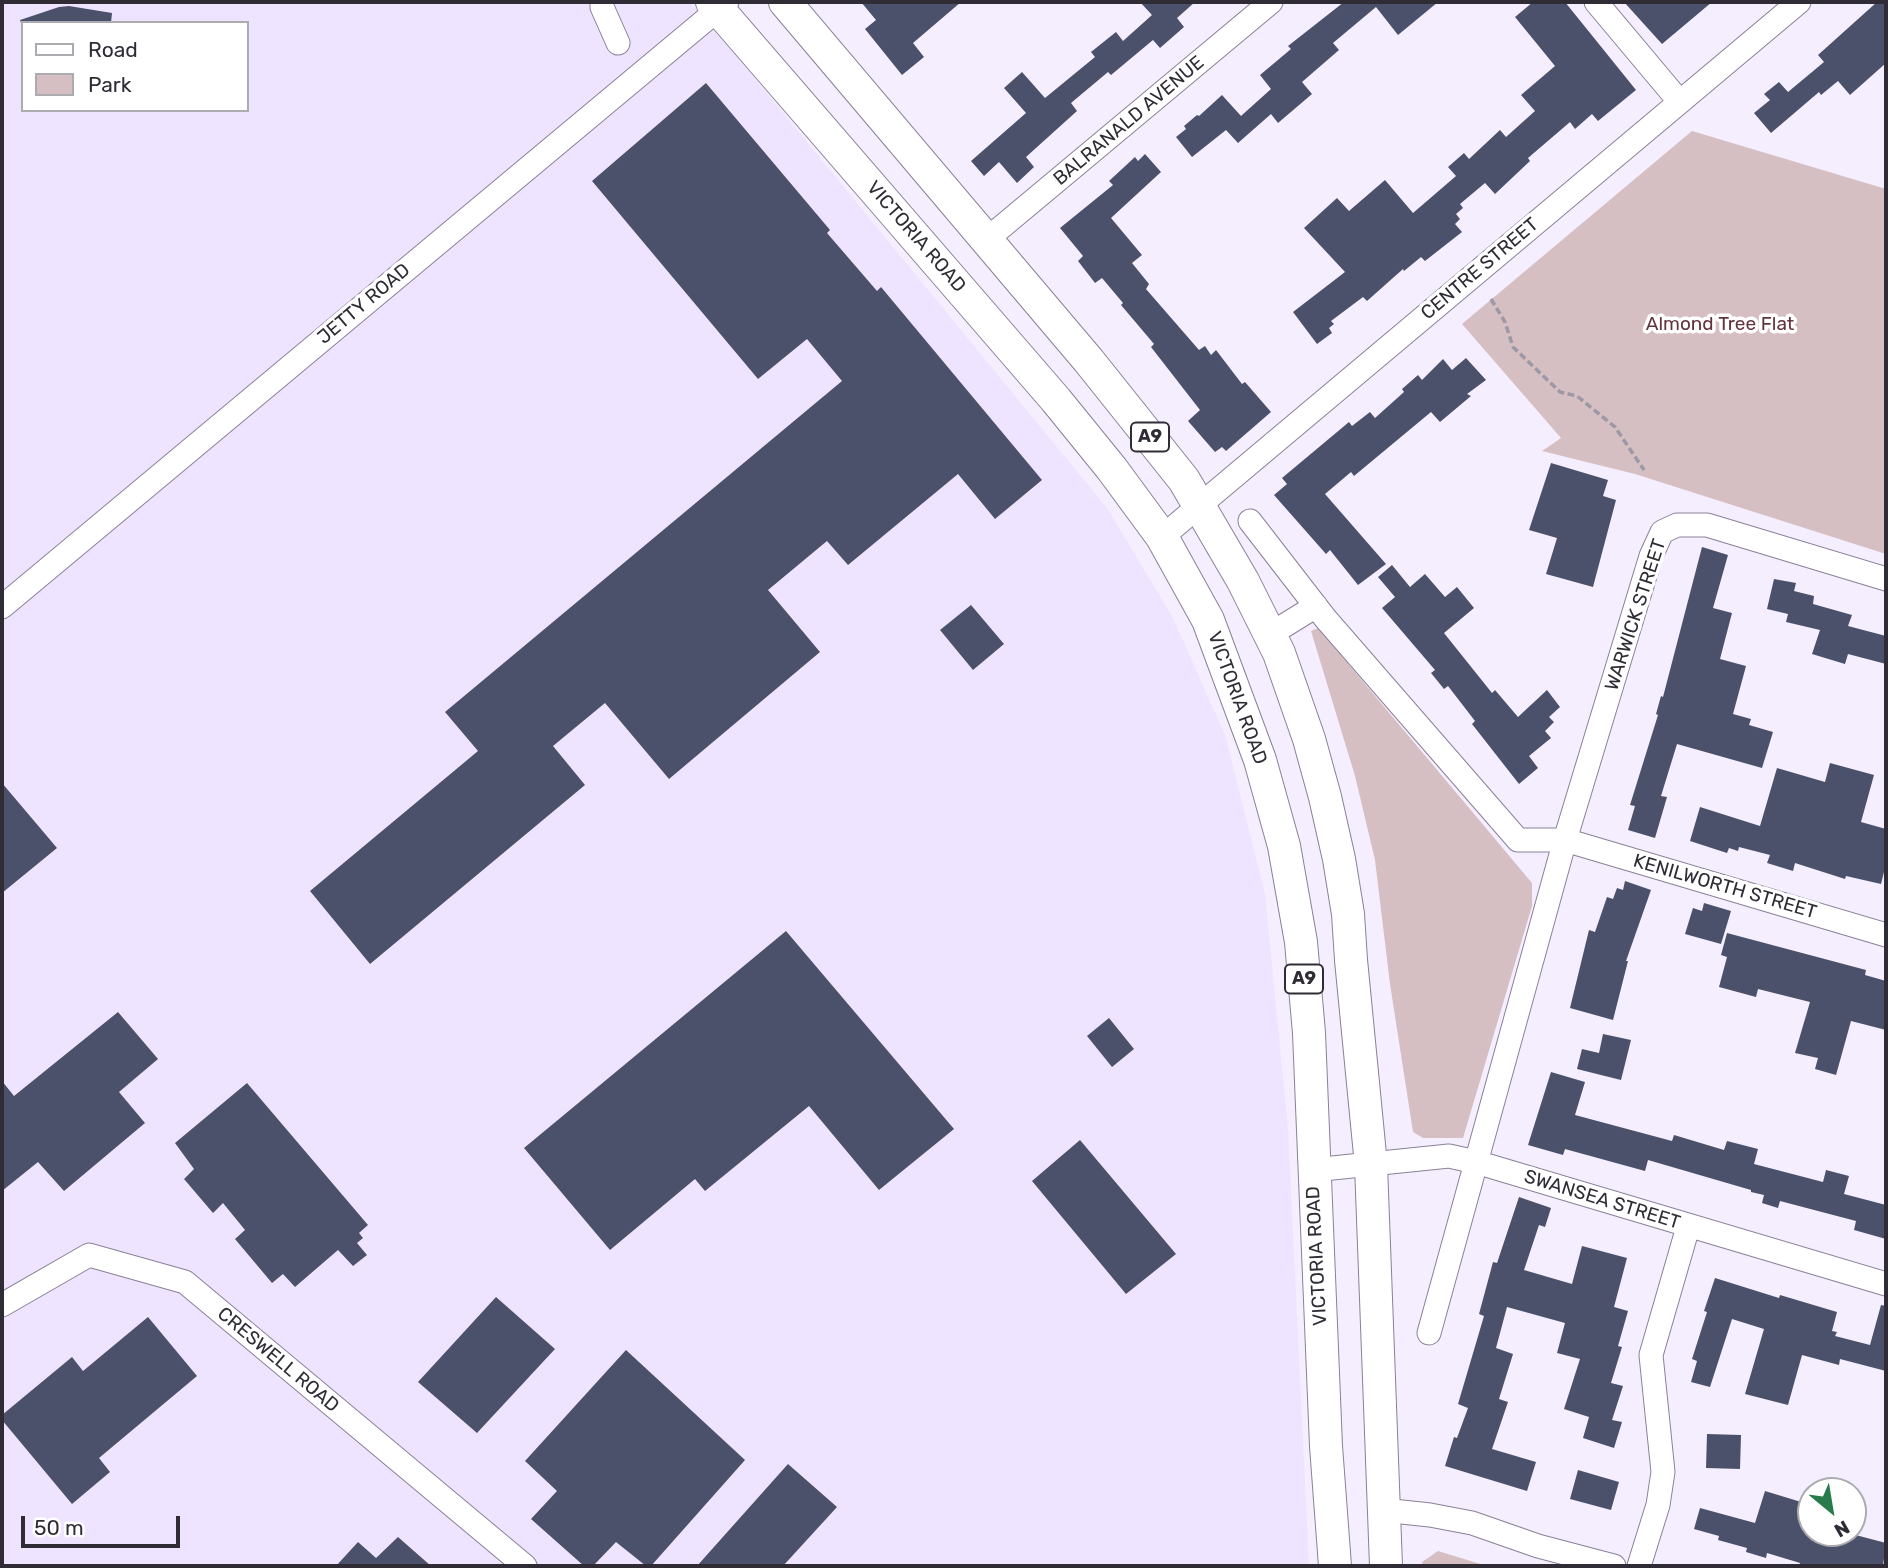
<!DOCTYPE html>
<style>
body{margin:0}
#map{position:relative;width:1888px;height:1568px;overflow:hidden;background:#f5eefe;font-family:Rubik,sans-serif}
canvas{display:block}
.frame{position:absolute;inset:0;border:4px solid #302c36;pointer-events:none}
.legend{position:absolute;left:21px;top:21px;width:228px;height:91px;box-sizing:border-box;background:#fff;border:2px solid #acabaf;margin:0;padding:9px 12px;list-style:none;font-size:21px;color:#302c36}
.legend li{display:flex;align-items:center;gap:14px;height:35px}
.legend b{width:35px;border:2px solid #acabaf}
.north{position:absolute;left:1797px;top:1477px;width:70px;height:70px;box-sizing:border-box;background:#fff;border:2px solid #acabaf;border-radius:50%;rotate:150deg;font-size:19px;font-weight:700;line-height:28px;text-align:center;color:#302c36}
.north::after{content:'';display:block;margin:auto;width:24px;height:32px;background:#2a7b4c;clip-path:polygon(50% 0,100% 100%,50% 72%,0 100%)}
.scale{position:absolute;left:21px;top:1516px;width:159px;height:32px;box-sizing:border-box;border:4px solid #302c36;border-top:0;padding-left:9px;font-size:21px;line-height:24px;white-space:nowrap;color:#302c36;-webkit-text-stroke:5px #fff;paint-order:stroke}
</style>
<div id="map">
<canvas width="1888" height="1568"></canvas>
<div class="frame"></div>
<ul class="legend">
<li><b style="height:9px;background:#fff"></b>Road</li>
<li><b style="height:19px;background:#d6bfc3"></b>Park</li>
</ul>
<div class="north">N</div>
<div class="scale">50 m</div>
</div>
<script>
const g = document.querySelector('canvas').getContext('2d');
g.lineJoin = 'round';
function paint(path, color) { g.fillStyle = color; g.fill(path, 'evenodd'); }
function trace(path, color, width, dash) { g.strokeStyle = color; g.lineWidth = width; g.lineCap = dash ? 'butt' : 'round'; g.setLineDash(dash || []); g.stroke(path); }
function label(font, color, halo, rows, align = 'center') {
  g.font = font + ' Rubik,sans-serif'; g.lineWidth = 7; g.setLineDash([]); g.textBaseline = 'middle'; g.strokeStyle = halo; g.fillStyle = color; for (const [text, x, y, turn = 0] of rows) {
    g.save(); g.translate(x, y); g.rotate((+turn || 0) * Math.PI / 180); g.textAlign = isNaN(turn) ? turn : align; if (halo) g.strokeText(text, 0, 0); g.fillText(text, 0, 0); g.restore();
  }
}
paint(new Path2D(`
 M2 2H690L738 58 1107 508 1173 618 1225 735 1265 894 1288 1129 1309 1566H2ZM23 23H247V110H23Z`), '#efe4ff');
paint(new Path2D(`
 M1692 131 1886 189V554L1635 474 1542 451 1561 438 1462 324Z
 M1318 628 1532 883V906L1463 1138H1423L1413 1132 1390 984 1375 860 1355 776 1311 631Z
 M1438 1551 1487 1566H1423L1422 1562Z`), '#d6bfc3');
paint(new Path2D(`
 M861 2H961L913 43 924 57 902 75 865 29 876 20Z
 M1140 2H1195L1177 18 1184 27 1160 48 1153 40 1111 75 1108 72 1071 103 1077 111 1026 157 1034 167 1017 183 999 162 984 176 971 161 1026 113 1004 88 1022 72 1045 98 1095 57 1091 52 1116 32 1123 41 1152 15Z
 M1344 2H1438L1398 35 1376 7 1333 43 1339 50 1302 82 1312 94 1278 123 1271 114 1238 143 1226 130 1192 157 1176 137 1186 129 1184 126 1197 115 1199 116 1222 95 1241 116 1271 89 1260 75 1291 49 1288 46Z
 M1533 2H1565L1636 90 1598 121 1592 114 1575 129 1570 122 1528 158 1530 161 1495 194 1485 183 1460 204 1463 208 1456 214 1460 219 1455 224 1462 232 1425 261 1421 257 1404 271 1403 269 1367 301 1363 297 1331 321 1334 324 1329 328 1332 333 1317 344 1293 312 1345 272 1304 228 1337 198 1349 211 1385 180 1413 213 1456 176 1448 167 1464 153 1469 159 1500 130 1506 137 1535 111 1521 95 1555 66 1515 17Z
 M1624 2H1712L1662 44Z
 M1877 2H1886V63L1850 95 1838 81 1821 95 1819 92 1771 133 1754 113 1770 100 1764 94 1779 82 1788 92 1824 62 1818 55Z
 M69 6 112 13 111 23H21L20 20 59 7Z
 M706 83 830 230 827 233 877 291 881 287 1042 480 995 519 958 474 848 565 827 541 768 590 820 652 669 779 605 703 553 746 585 785 370 964 310 891 478 751 445 712 842 381 807 339 758 379 592 181Z
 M1145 154 1161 172 1111 218 1142 255 1132 263 1149 284 1146 289 1199 350 1205 346 1211 355 1216 350 1242 384 1245 382 1271 412 1226 451 1222 447 1215 452 1188 421 1200 410 1151 347 1154 344 1121 305 1123 303 1102 278 1095 283 1078 261 1083 256 1060 228 1113 185 1109 181 1135 157 1138 161Z
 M1466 358 1486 380 1467 394 1471 396 1440 422 1431 412 1354 476 1351 472 1325 494 1386 564 1358 585 1330 550 1326 554 1274 495 1287 484 1282 478 1349 422 1352 426 1370 412 1375 418 1404 392 1402 389 1418 375 1422 380 1443 359 1452 370Z
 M1551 463 1608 480 1603 496 1616 500 1593 587 1546 574 1557 538 1529 530Z
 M1702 547 1728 555 1713 608 1732 613 1720 659 1746 666 1733 714 1751 719 1749 725 1773 732 1762 768 1677 744 1661 796 1667 797 1655 838 1628 830 1635 806 1630 805 1658 715 1656 714 1661 696 1663 697Z
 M1392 565 1410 587 1425 574 1445 597 1457 587 1474 608 1444 633 1492 693 1495 690 1518 717 1547 690 1560 707 1549 717 1554 722 1545 731 1551 738 1529 756 1538 768 1519 784 1472 724 1475 721 1448 686 1444 689 1431 673 1435 670 1382 608 1395 597 1378 577Z
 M1774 579 1796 583 1794 591 1814 596 1813 604 1852 615 1848 626 1886 636V664L1848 654 1845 664 1812 654 1820 630 1786 622 1788 614 1767 609Z
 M971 605 1004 644 973 670 940 630Z
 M1830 763 1874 775 1861 822 1886 829V864L1881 884 1846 876 1845 879 1795 863 1793 871 1767 863 1770 855 1739 847 1738 851 1729 848 1727 853 1690 841 1700 807 1760 826 1777 768 1825 782Z
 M2 783 57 848 2 893Z
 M1625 881 1651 890 1626 961H1628L1613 1020 1570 1008 1589 930 1595 932 1607 897 1613 899 1617 888 1623 890Z
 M1704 903 1731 911 1721 944 1685 934 1693 908 1702 911Z
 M786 931 954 1129 879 1190 809 1106 705 1191 695 1179 610 1250 524 1148Z
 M1727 933 1866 970 1865 975 1886 981V1030L1851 1021 1836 1075 1815 1069 1818 1058 1795 1053 1810 1002 1758 989 1756 997 1719 987 1727 957 1721 955Z
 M118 1012 158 1059 119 1092 145 1123 64 1191 38 1162 2 1191V1081L14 1096Z
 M1109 1018 1134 1049 1112 1067 1087 1036Z
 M1603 1034 1631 1040 1621 1080 1577 1069 1582 1049 1599 1053Z
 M1551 1072 1585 1082 1575 1115 1672 1141 1674 1135 1724 1150 1727 1141 1758 1149 1754 1164 1823 1182 1826 1170 1849 1176 1844 1194 1886 1205V1239L1854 1230 1856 1221 1780 1201 1778 1208 1762 1203 1764 1195 1751 1192V1190L1648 1160 1645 1171 1565 1149 1563 1155 1528 1145Z
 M247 1083 368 1225 359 1233 363 1238 357 1243 367 1255 353 1266 338 1250 295 1287 283 1274 272 1283 235 1239 245 1230 223 1203 213 1213 184 1179 194 1169 175 1143Z
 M1080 1140 1176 1254 1126 1294 1032 1181Z
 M1519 1197 1551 1208 1545 1227 1539 1225 1524 1270 1572 1284 1582 1246 1627 1258 1614 1307 1628 1311 1618 1346 1622 1347 1611 1383 1623 1386 1612 1420 1622 1422 1614 1448 1583 1438 1589 1417 1564 1409 1580 1359 1557 1353 1565 1323 1507 1307 1496 1348 1513 1354 1499 1399 1508 1402 1492 1449 1536 1462 1527 1491 1445 1466 1454 1437 1457 1438 1468 1408 1458 1404 1484 1316 1479 1314 1493 1262 1497 1263Z
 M1715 1278 1779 1298 1780 1295 1837 1312 1832 1331 1837 1332 1835 1336 1870 1345 1881 1305 1886 1306V1371L1840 1359 1839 1365 1802 1355 1788 1405 1745 1394 1764 1329 1732 1319 1710 1387 1691 1382 1697 1361 1692 1359 1707 1312 1704 1311Z
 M496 1297 555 1349 477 1433 418 1382Z
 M148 1317 197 1376 99 1458 110 1472 72 1504 2 1420V1415L72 1357 83 1371Z
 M626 1350 745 1460 651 1566H646L616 1542 593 1566H584L531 1519 557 1491 525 1461Z
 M1707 1434 1741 1435 1740 1469 1706 1468Z
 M788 1464 837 1507 783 1566H697Z
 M1578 1470 1619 1482 1611 1510 1570 1499Z
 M1765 1491 1811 1505V1533H1848L1886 1543 1883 1566H1799L1800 1563 1767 1553 1766 1558 1746 1552 1747 1548 1718 1540 1719 1536 1694 1529 1700 1508 1755 1523Z
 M398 1537 431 1566H336L358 1542 376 1558Z`), '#4b516a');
const minor = new Path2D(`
 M602 2V7L618 43
 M1596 2 1679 101
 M986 240 1271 2
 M1250 521 1325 618 1518 840H1565L1429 1333
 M1162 537 1799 2
 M1886 579 1707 525H1677L1662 532 1651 556 1565 840 1886 935
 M2 607 727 2
 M1269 635 1316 606
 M1313 1170 1449 1156 1476 1162 1886 1284
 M2 1305 89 1255 185 1282 525 1566
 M1383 1510 1430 1515 1472 1523 1538 1546 1614 1566
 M1639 1566 1658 1505 1663 1472 1651 1355 1688 1227`);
const highway = new Path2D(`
 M712 2 1056 400 1112 469 1162 537 1208 620 1260 760 1284 846 1301 942 1309 1033 1326 1446 1335 1566
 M785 2 1089 361 1184 480 1243 581 1279 653 1309 739 1325 797 1339 859 1348 914 1351 960 1371 1165 1386 1566`);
trace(minor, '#8a8098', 25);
trace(highway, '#8a8098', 34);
trace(new Path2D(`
 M1491 299 1505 322 1513 347 1560 392 1577 396 1615 427 1644 470`), '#9d98a5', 3.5, [7, 3.5]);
trace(minor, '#fff', 23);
trace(highway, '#fff', 32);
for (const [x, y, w] of [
 [1150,437,38],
 [1304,979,38]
]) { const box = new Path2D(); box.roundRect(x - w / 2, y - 14.5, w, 29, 5); g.fillStyle = '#fff'; g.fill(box); trace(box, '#302c36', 2); }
label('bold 18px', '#302c36', null, [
 ["A9",1150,437],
 ["A9",1304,979]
]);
label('19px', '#302c36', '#fff', [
 ["BALRANALD AVENUE",1129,121,-40],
 ["VICTORIA ROAD",916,237,49],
 ["CENTRE STREET",1480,269,-40],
 ["JETTY ROAD",364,304,-40],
 ["WARWICK STREET",1636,615,-72],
 ["VICTORIA ROAD",1237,698,70],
 ["KENILWORTH STREET",1725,887,16],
 ["SWANSEA STREET",1602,1200,17],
 ["VICTORIA ROAD",1317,1256,-93],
 ["CRESWELL ROAD",278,1360,40]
]);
label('19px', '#63323e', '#fff', [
 ["Almond Tree Flat",1720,325]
]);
</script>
